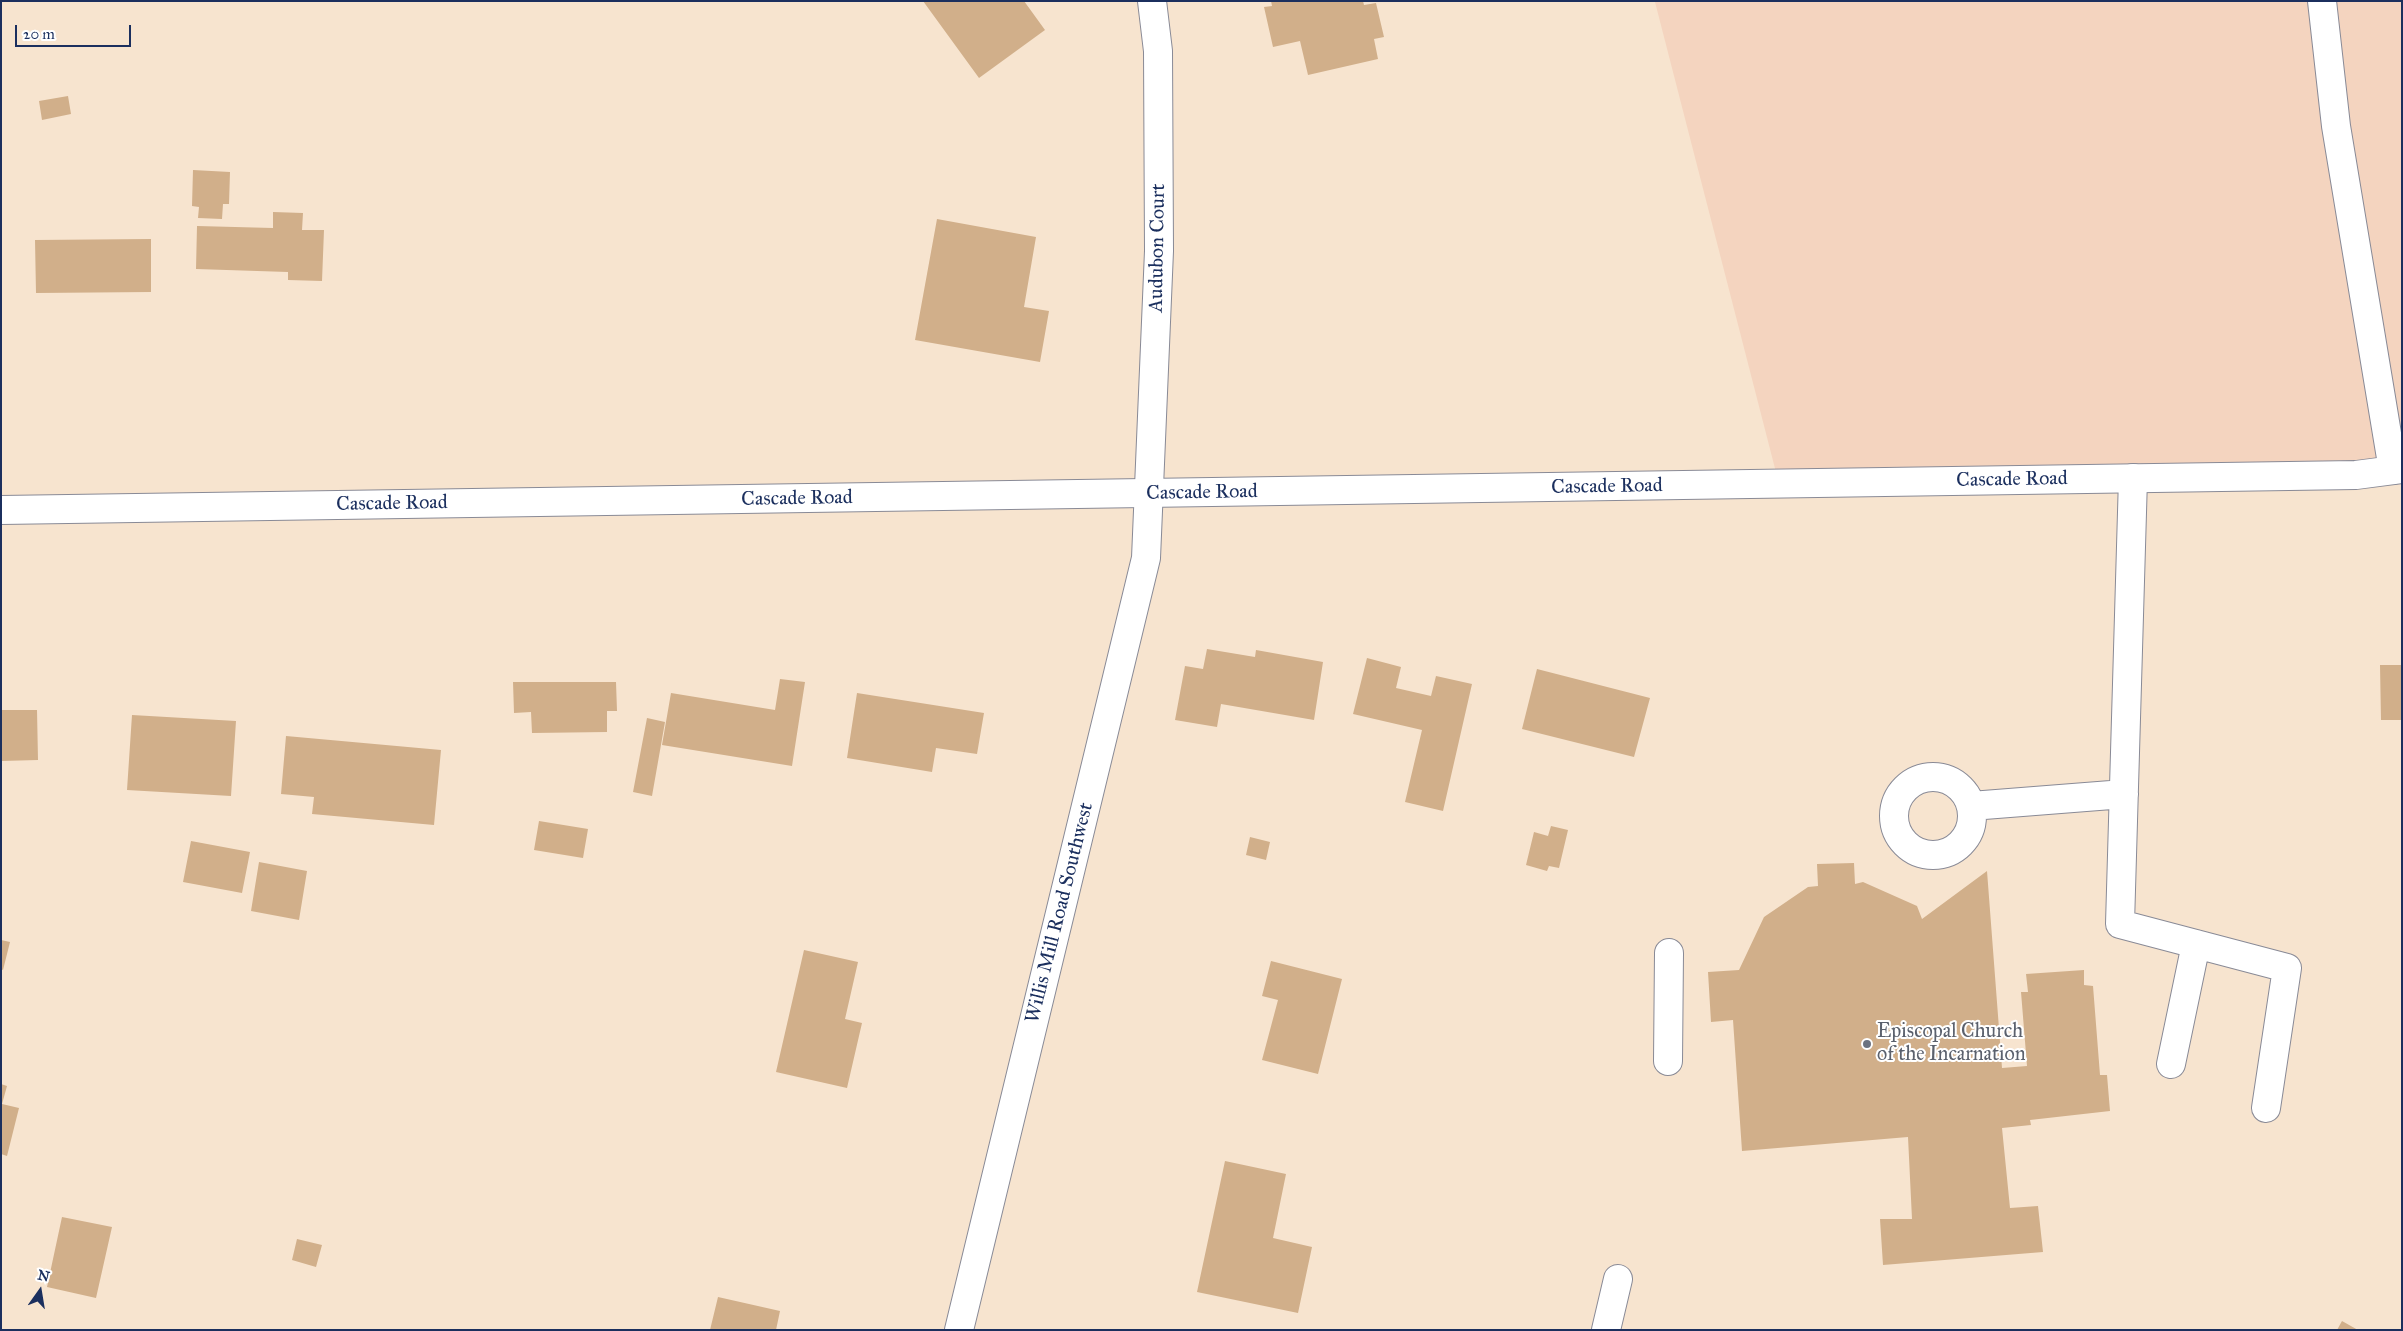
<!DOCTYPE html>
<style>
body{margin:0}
#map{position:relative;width:2403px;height:1331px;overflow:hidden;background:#f7e4cf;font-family:"IM FELL Great Primer",serif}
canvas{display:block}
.frame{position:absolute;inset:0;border:2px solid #1b2f5e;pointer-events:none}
.north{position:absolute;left:15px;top:1266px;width:50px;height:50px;-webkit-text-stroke:4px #fff;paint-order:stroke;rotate:13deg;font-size:14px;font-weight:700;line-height:20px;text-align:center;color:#1b2f5e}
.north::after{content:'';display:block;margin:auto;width:18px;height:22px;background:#1b2f5e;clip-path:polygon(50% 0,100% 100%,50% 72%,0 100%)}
.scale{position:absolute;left:15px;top:25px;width:116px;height:22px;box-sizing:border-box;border:2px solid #1b2f5e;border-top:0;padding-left:6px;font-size:15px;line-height:18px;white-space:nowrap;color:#1b2f5e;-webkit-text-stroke:4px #fff;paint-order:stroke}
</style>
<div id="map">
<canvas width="2403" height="1331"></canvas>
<div class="frame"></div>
<div class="north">N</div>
<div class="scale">20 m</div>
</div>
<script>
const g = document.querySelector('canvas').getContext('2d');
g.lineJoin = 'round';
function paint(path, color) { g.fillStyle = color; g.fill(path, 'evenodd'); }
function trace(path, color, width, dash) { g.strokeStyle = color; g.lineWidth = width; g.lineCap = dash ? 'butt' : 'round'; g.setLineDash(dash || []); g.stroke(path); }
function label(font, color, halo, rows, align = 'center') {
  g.font = font + ' "IM FELL Great Primer",serif'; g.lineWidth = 4; g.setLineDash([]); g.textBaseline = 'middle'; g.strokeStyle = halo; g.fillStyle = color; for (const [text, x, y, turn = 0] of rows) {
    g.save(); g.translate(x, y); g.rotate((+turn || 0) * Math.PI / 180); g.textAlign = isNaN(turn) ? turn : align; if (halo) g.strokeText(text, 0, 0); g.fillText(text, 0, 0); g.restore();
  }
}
paint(new Path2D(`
 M2402 1V458L1779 484 1655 2Z`), '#f4d4bf');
paint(new Path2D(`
 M923 1H1024L1045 30 979 78Z
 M1271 1H1363L1364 5 1376 3 1384 37 1374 39 1378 59 1308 75 1300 41 1273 47 1264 7 1272 6Z
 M68 96 71 114 42 120 39 101Z
 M193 170 230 172 229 204H223L222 219 198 218 199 207 192 206Z
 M273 212 303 213 302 230H324L322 281 288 280V272L196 269 197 226 273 228Z
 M937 219 1036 237 1024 307 1049 311 1040 362 915 340Z
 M151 239V292L36 293 35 240Z
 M1207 649 1255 657 1256 650 1323 662 1314 720 1221 704 1217 727 1175 720 1185 666 1203 669Z
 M1367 658 1401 667 1396 688 1431 696 1436 676 1472 684 1443 811 1405 802 1422 730 1353 714Z
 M2380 665H2402V720H2381Z
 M1537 669 1650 698 1634 757 1522 729Z
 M780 679 805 682 792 766 662 745 671 693 775 710Z
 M513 682H616L617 711H607V732L532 733 531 712 514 713Z
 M857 693 984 713 977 754 936 748 932 772 847 758Z
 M1 710H37L38 760 1 761Z
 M132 715 236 721 231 796 127 790Z
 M647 718 665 722 652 796 633 792Z
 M286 736 441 750 434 825 312 814 314 797 281 794Z
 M539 821 588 829 583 858 534 850Z
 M1551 826 1568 830 1559 868 1549 866 1547 871 1526 865 1534 832 1548 836Z
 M1250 837 1270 842 1266 860 1246 855Z
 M191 841 250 852 242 893 183 882Z
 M259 862 307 871 299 920 251 911Z
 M1854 863 1855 884 1863 882 1917 906 1922 919 1987 871 2002 1068 2027 1066 2021 992H2028L2026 974 2084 970V985L2093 986 2100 1075H2107L2110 1111 2030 1120 2031 1125 2002 1128 2010 1208 2038 1206 2043 1252 1883 1265 1880 1219H1912L1908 1137 1742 1151 1733 1020 1711 1022 1708 972 1739 970 1764 917 1808 887 1818 886 1817 864Z
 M1 940 10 942 3 970 1 969Z
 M804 950 858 962 845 1019 862 1023 847 1088 776 1072Z
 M1271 961 1342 979 1318 1074 1262 1060 1278 1000 1262 996Z
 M1 1084 7 1086 2 1104 19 1108 7 1156 1 1154Z
 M1225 1161 1286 1174 1273 1238 1312 1247 1298 1313 1197 1292Z
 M62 1217 112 1227 96 1298 47 1287Z
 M297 1239 322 1245 316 1267 292 1260Z
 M718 1297 780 1311 776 1330H710Z
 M2342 1321 2358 1330H2337Z`), '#d1af8a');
const minor = new Path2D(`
 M2322 1 2336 126 2393 470
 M2133 478 2120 924 2287 968 2266 1108
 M1894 816a39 39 0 1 1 78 0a39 39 0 1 1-78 0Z
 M1971 806 2124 794
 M1668 1061 1669 953
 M2171 1064 2196 944
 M959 1330 1146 558 1159 251 1158 51 1152 1
 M1606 1330 1618 1279`);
const major = new Path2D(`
 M1 510 2356 475 2402 469`);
trace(minor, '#898a96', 30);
trace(major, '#898a96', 30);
trace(minor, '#fff', 28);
trace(major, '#fff', 28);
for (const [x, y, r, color] of [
 [1867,1044,5,"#6b7280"]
]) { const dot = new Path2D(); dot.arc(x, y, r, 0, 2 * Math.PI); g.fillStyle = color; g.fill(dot); trace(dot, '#fff', 2); }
label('20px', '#1b2f5e', '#fff', [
 ["Audubon Court",1158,248,-89],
 ["Cascade Road",2012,480,-1],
 ["Cascade Road",1607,487,-1],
 ["Cascade Road",1202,493,-1],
 ["Cascade Road",797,499,-1],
 ["Cascade Road",392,504,-1],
 ["Willis Mill Road Southwest",1060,913,-76]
]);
label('20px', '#5b616d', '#fff', [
 ["Episcopal Church",1877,1032],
 ["of the Incarnation",1877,1055]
], 'left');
</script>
